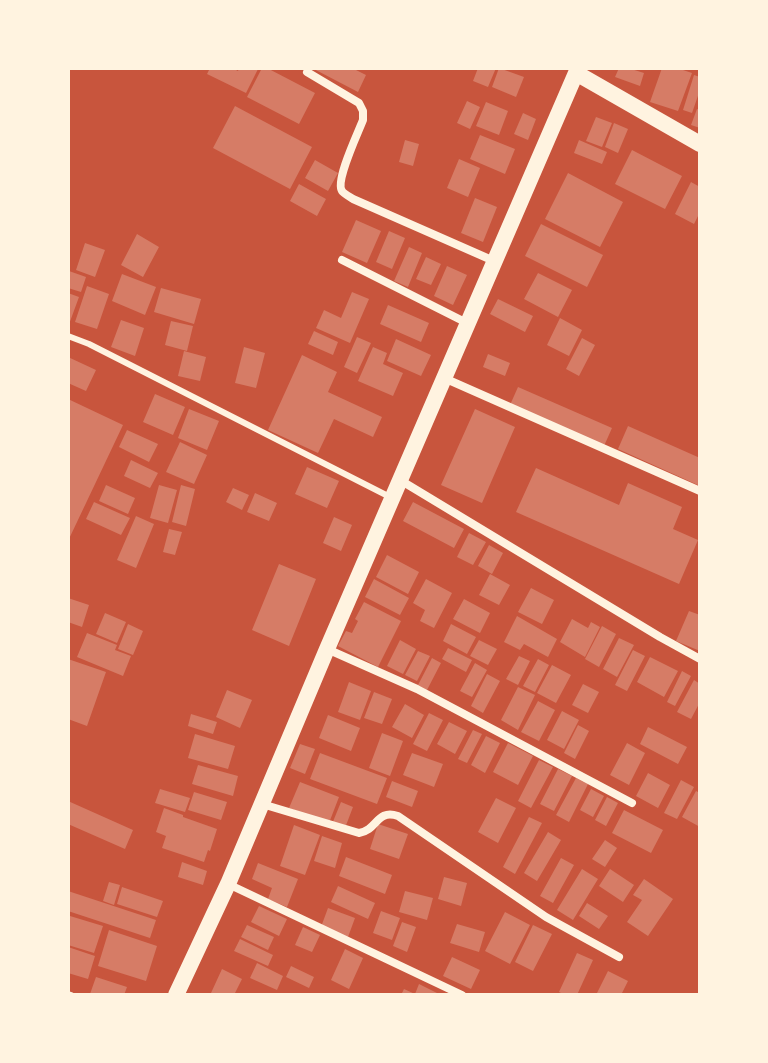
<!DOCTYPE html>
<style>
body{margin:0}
#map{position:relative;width:768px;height:1063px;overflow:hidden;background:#c8553d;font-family:"Fira Sans",sans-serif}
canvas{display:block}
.frame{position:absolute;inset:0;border:70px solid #fff3e0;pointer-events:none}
</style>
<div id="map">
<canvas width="768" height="1063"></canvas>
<div class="frame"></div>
</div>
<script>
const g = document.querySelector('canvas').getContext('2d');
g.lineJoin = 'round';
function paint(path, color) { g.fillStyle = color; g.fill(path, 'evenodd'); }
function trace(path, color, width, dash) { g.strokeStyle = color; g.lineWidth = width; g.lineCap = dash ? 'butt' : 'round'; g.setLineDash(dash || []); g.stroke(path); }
paint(new Path2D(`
 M210 68H232L238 71 239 68 258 69 246 93 207 74Z
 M262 68H267L315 93 299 124 247 97Z
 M312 68H352L366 75 358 92Z
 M478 68H496L488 87 473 81Z
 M499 68 524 77 516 97 492 87Z
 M619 68H628L644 73 640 86 615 77Z
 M662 68H677L692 73 678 111 650 102Z
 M694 75 700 77V90L692 113 683 110Z
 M467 101 480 107 470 129 457 123Z
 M486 102 508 111 499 135 476 126Z
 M235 106 312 147 290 189 213 148Z
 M697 109 700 110V128L691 125Z
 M523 113 536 119 528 140 514 134Z
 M596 117 612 123 602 147 586 141Z
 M614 123 628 129 618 153 605 147Z
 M480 135 515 149 505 174 470 159Z
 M405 140 419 144 413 166 399 162Z
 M579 140 607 152 602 164 574 153Z
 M632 150 682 176 665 209 615 184Z
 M459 159 480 168 468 197 447 188Z
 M315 160 338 173 328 191 305 178Z
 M568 173 623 202 600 247 545 219Z
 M691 182 700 187V212L694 224 675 214Z
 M299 184 326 199 317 216 290 201Z
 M475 198 497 207 483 242 461 233Z
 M356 220 381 231 367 263 342 252Z
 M541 224 603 255 587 287 525 256Z
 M389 231 405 238 392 269 376 262Z
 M137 234 159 247 143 277 121 265Z
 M85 243 105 250 95 277 76 270Z
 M409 247 422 253 408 287 394 281Z
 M426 257 441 264 431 285 416 279Z
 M447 266 467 275 453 305 434 296Z
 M69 271 86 277 81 292 68 288Z
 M538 273 572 290 558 317 524 299Z
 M122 274 156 287 145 315 112 301Z
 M87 286 109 294 97 329 75 322Z
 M161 288 201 299 194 324 154 312Z
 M352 292 369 299 350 343 316 328 324 310 341 318Z
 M68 293 79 297 68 327Z
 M498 299 533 316 525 332 490 314Z
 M388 305 429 323 421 342 380 324Z
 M560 318 582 330 569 356 547 345Z
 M121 320 144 328 135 356 111 347Z
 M171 321 193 326 187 351 165 345Z
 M314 331 338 342 333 355 308 344Z
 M357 337 371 343 357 373 344 367Z
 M582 338 595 345 579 376 566 369Z
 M396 339 431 355 421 376 387 361Z
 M244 347 265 353 256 388 235 383Z
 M373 347 387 353 383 364 403 373 393 396 358 381Z
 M184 351 206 357 200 381 178 376Z
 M488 354 510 363 505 376 483 367Z
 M302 355 337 372 328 392 382 417 373 437 334 419 318 453 268 430Z
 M68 357 96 370 86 391 68 383Z
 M518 387 612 428 604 446 510 405Z
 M155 394 185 407 173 435 143 422Z
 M68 399 123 425 68 541Z
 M189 409 219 421 207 450 178 438Z
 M475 409 515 427 482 503 441 485Z
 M628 426 700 458V486L618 449Z
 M127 430 158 444 149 462 119 447Z
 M180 442 207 455 194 484 166 472Z
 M131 460 158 473 150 488 124 476Z
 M307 467 339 481 327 508 295 494Z
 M536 468 619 505 628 483 682 507 673 529 698 540 679 584 516 512Z
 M106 485 135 498 128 514 99 501Z
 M159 485 177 490 168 523 150 518Z
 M181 485 195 489 186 526 172 522Z
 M233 488 249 495 242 510 226 502Z
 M255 493 277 503 269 521 247 512Z
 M94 502 130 518 121 535 86 519Z
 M413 502 464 529 454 548 403 521Z
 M136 516 154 524 136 568 117 560Z
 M334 517 352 525 341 551 323 543Z
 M169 529 182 532 175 555 163 552Z
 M469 533 486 542 473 565 457 557Z
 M489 545 503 553 492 574 478 566Z
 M387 555 419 572 408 594 376 577Z
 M279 564 316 579 289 646 252 630Z
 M490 574 510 585 499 605 479 595Z
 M374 579 409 598 400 615 365 597Z
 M426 579 452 593 434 628 420 621 425 610 413 603Z
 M531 588 554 600 542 624 518 612Z
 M68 598 89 605 82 627 68 622Z
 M464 599 490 613 480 633 453 619Z
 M364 602 401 621 378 667 338 646 346 631 352 633 358 621 355 619Z
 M689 611 700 615V651L676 641Z
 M105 613 126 622 117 643 96 634Z
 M517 616 557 639 548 657 524 644 520 650 504 642Z
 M572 619 588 628 591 622 600 627 585 657 560 642Z
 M128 624 143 631 133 655 118 649Z
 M451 624 476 637 467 654 443 641Z
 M602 626 616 634 599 667 585 659Z
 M87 633 117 645 115 650 131 656 123 676 77 657Z
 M619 638 634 645 617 677 603 669Z
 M400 640 416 649 403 674 387 666Z
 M479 640 497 649 488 665 470 656Z
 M448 648 472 660 466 672 442 659Z
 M633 650 645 656 627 691 615 685Z
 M418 651 430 656 417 681 405 675Z
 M519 656 530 661 518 685 506 679Z
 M650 657 678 671 664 697 637 682Z
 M432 658 441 663 427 690 418 685Z
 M68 659 106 672 87 726 68 719Z
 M538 659 549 665 535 692 523 686Z
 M475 663 487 670 472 697 460 691Z
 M552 665 571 675 556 703 537 693Z
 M682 671 691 676 675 706 667 702Z
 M487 674 500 681 483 713 471 706Z
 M694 680 700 684V702L691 719 677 712Z
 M349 682 371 691 360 720 338 712Z
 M583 684 599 692 588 713 572 705Z
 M518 687 535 695 518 730 501 720Z
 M227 690 252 700 240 728 216 717Z
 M374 692 392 699 382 724 364 718Z
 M538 701 555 710 539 741 521 732Z
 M405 704 424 715 412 738 392 727Z
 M562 711 579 720 564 749 547 740Z
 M429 713 443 720 427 751 413 744Z
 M191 714 217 722 213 734 188 726Z
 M328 715 360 728 351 751 319 738Z
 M449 722 467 731 455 754 437 744Z
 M578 725 589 731 575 759 564 753Z
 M648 727 687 747 678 764 640 744Z
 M473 730 482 734 467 763 458 759Z
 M382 733 403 741 390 776 369 768Z
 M195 734 235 746 228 769 188 758Z
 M486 736 500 743 485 773 471 765Z
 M508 743 533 756 518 785 493 772Z
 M627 743 645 753 629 785 610 775Z
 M300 744 315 749 305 774 290 768Z
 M320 753 387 778 377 804 310 779Z
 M412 753 443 764 434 787 403 775Z
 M539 760 553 767 531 808 518 801Z
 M198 765 238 776 233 796 192 784Z
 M558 769 572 776 554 811 540 804Z
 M648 773 670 785 658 808 636 796Z
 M576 778 588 784 569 822 556 815Z
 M681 780 694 787 677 819 664 813Z
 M392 781 418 791 412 807 386 797Z
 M300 782 339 797 329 823 289 808Z
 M160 789 190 798 185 812 155 803Z
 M591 789 604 796 593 817 580 810Z
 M696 791 700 793V827L682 817Z
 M194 792 227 802 221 820 188 810Z
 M607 797 618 803 606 826 595 820Z
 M496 798 516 808 498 843 478 832Z
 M68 801 133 830 125 849 68 824Z
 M341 802 353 807 345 828 332 824Z
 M164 808 183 815V817L217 829 210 851 208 850 204 862 162 848 166 836 156 832Z
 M624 810 663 830 651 853 612 833Z
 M529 817 542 823 515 874 503 867Z
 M378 824 408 834 399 859 370 849Z
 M294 825 320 835 305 875 280 866Z
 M548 832 561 840 537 881 524 873Z
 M322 836 342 843 335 868 314 861Z
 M605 840 617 848 605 867 592 859Z
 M346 857 392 875 385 894 339 876Z
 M561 858 574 865 553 903 540 896Z
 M182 862 207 871 203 885 178 877Z
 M258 863 298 879 287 907 268 899 272 888 252 879Z
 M582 869 598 879 573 920 557 910Z
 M610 869 634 885 623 902 599 886Z
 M444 877 467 883 461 906 438 899Z
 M644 879 673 899 648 936 627 922 642 900 633 895Z
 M109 882 120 885 114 905 103 901Z
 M338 886 375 903 368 919 331 902Z
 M122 887 163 901 157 917 117 904Z
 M68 891 156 920 150 938 68 911Z
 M405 891 433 898 427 920 399 912Z
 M587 903 608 916 599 929 579 916Z
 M259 906 287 919 279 936 251 922Z
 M328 908 355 918 348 937 321 927Z
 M381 911 400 918 392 940 373 933Z
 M505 912 530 925 510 964 485 951Z
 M70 916 103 926 94 953 68 945V922Z
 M402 922 416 927 407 952 393 946Z
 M457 924 485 932 479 952 450 943Z
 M247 925 274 937 268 950 241 937Z
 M533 925 552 934 533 971 515 962Z
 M303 927 320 935 312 952 295 945Z
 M109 930 157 946 146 981 98 966Z
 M240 939 273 955 268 966 234 951Z
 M68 947 95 956 88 979 68 973Z
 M345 949 363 958 349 989 331 980Z
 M577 953 593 960 577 995H565L559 992Z
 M452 957 480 970 471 989 443 976Z
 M257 963 283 976 277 990 250 978Z
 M291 966 314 977 309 988 286 977Z
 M222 969 242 979 234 995 211 993Z
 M608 971 628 981 621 995H596Z
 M96 977 127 987 124 995 90 994Z
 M419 984 441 995H401L404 989 415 994Z`), '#d67c66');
trace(new Path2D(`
 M68 336 89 344 390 497
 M68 994 71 995`), '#fff3e0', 6);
trace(new Path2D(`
 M307 72 359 103 363 111V120C358 133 335 181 342 191 343 193 350 197 353 199L494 261
 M342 260 467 323
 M444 378 700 491
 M400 480 660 637 700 659
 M327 649 417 689 632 803
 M262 804 359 833C378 830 376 809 398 816L546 917 619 957
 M228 884 462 995`), '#fff3e0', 8);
trace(new Path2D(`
 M176 995 228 884 327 649 576 73 700 144`), '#fff3e0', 16);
</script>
